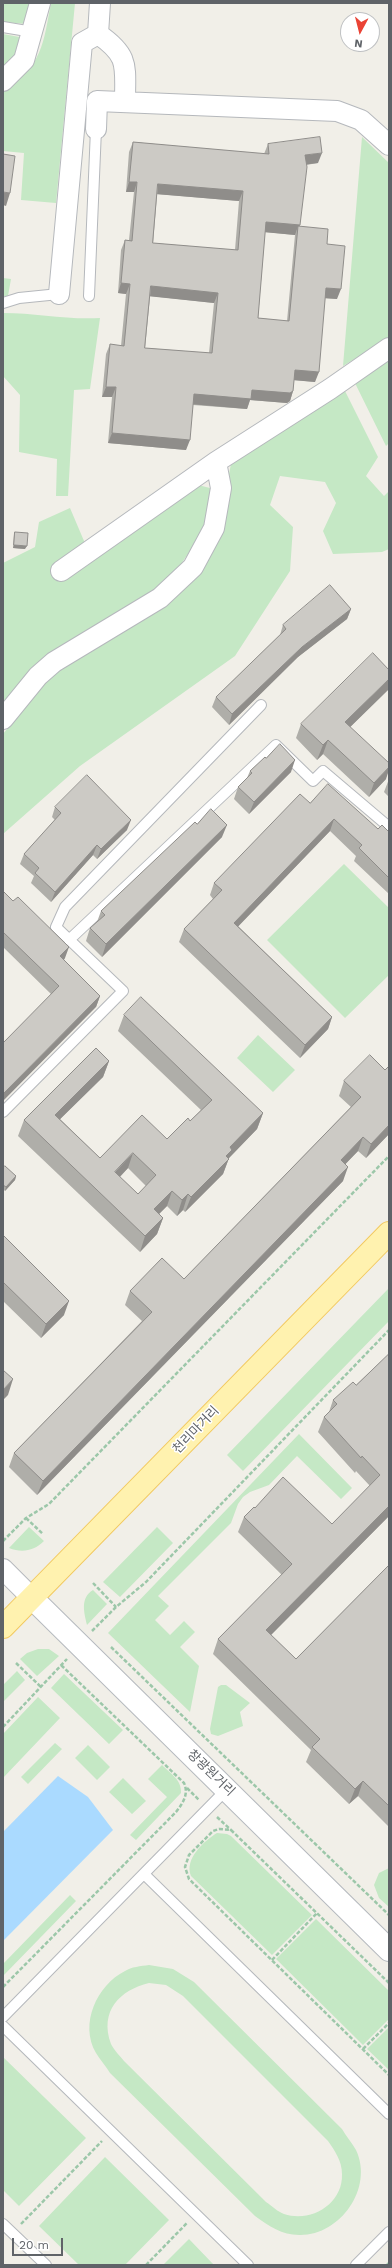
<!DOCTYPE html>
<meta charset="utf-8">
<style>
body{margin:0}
#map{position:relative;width:392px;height:2268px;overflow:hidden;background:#f1efe8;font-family:"Work Sans",sans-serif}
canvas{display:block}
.frame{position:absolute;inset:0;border:4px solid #5f6368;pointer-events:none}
.north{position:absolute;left:340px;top:12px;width:40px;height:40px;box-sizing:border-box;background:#fff;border:1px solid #bfc1c3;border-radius:50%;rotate:187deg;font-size:11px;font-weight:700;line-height:16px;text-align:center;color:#5f6368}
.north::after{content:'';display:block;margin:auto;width:14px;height:18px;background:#ea4335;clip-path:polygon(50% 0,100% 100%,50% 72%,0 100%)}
.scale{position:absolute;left:12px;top:2238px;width:51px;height:18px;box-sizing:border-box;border:2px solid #5f6368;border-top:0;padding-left:5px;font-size:12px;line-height:14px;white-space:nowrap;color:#5f6368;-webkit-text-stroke:3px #fff;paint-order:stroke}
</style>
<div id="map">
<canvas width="392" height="2268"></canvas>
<div class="frame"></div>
<div class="north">N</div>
<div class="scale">20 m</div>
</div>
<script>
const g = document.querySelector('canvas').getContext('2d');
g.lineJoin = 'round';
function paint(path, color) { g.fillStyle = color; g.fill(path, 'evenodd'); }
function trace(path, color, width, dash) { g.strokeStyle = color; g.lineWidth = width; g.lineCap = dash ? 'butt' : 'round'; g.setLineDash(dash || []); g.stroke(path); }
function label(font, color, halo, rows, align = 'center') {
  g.font = font + ' "Work Sans","Noto Sans KR",sans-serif'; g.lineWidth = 3; g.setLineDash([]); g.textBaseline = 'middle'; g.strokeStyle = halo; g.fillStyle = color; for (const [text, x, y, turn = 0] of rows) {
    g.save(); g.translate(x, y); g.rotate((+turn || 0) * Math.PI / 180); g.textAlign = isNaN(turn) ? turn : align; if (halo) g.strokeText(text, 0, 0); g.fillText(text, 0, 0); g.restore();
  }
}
paint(new Path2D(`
 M3 3H36L27 24 3 22Z
 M51 3H75L56 203 21 200 24 153 3 151V86C42 72 44 39 51 3Z
 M3 34 25 38 16 59 3 71Z
 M362 137 389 163V338L343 366Z
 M3 278 11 279 8 296H3Z
 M3 313C36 313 68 320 100 318L90 389 74 390 68 496H56L57 459 19 452 20 395 3 376Z
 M389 359V443L386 446 353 379Z
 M343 387 378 457 366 476 384 496 389 491V549L382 552 333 554 323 531 336 503 325 482 280 476 270 505 293 527 290 571 235 656 80 766 3 834V734L46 681 60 668 167 604 228 479 232 459Z
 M198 485 210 488 212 503 206 527 173 576 3 705V563L35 547 39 522 70 508 87 548 51 572 60 579Z
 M344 864 389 908V975L345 1018 267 940Z
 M258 1035 295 1070 273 1092 237 1058Z
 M389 1288V1321L243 1471 227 1455Z
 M299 1434 352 1488 341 1499 297 1456 269 1485 250 1492 243 1497 238 1504 231 1523 158 1596 169 1606 155 1620 170 1635 184 1621 195 1632 180 1647 199 1666 190 1712 108 1633Z
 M29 1527 44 1541C34 1551 22 1553 9 1548Z
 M157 1527 173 1543 120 1597 103 1582Z
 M93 1590 107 1604 87 1625C84 1612 80 1598 93 1590Z
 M38 1649H49L59 1656 37 1676 20 1659 27 1653Z
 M17 1671 25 1680 3 1702V1685Z
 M64 1674 123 1730 109 1744 51 1688Z
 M221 1685H226L250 1703 240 1712 243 1726 218 1736 211 1734 210 1729 218 1687Z
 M38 1697 60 1718 3 1778V1734Z
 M55 1743 62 1749 28 1784 21 1777Z
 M88 1745 110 1767 97 1780 75 1758Z
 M162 1765C170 1773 182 1780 181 1793L136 1840 130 1835 167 1797 148 1779Z
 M123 1778 146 1801 132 1814 109 1792Z
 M217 1833 227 1834 231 1836 312 1915 272 1955 191 1876C184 1859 204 1841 217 1833Z
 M389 1868V1907L379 1898 374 1885 379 1873Z
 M70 1895 76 1901 3 1976V1964Z
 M316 1919 389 1991V2019L363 2045 276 1959Z
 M149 1965 173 1969 194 1982 342 2129C346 2136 352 2143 356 2150 374 2188 340 2236 299 2235 282 2235 269 2226 255 2216L110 2073C106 2066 100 2060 96 2053 79 2024 97 1985 125 1971 131 1967 141 1966 149 1965ZM149 1983 166 1985 183 1996 328 2141C335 2151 342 2161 342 2174 343 2204 311 2223 284 2214 278 2212 272 2206 266 2202L124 2061C120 2056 114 2050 111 2044 99 2011 120 1990 149 1983Z
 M389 2027V2070L367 2049Z
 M3 2057 86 2138 19 2206 3 2190Z
 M105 2157 169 2220 125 2265H79L39 2226Z
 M189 2239 214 2265H163Z`), '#c5e8c5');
paint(new Path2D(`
 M58 1776 88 1797 113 1830 3 1941V1832Z`), '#aadaff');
const lane = new Path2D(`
 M3 27 33 32
 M89 296 96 129
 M3 303 19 298 59 294
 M69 940 276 745 313 781 323 771 389 827
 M3 1112 123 991 56 927 65 907 261 705
 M144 1874 389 2114
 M3 2017 227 1789
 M3 2026 248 2265
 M3 2224 46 2265
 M356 2265 389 2232`);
const street = new Path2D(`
 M98 34C130 56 125 66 125 102
 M3 81 24 60 40 3
 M96 129 97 101 337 111 361 120 389 145
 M59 294 82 43 98 34 100 3
 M61 571 216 462 330 389 389 348
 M3 719 38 676 54 662 160 598 193 567 214 528 221 488 216 462
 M3 1569 32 1598`);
const secondary = new Path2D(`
 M32 1598 389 1950`);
const primary = new Path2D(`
 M3 1627 389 1233`);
trace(lane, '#b5b8bc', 12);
trace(street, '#b5b8bc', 22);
trace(secondary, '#b6babf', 24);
trace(primary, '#f2c960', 24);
trace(new Path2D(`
 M26 1518 43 1534
 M3 1541 26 1518 49 1504 389 1156
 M93 1583 116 1607
 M92 1631 116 1607 146 1582 389 1330
 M111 1647 389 1915
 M16 1663 41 1687
 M3 1727 67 1659
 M187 1788 199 1800
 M217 1817 231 1830
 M272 1960 317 1913
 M389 1983 231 1830 219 1829 213 1831 189 1855 185 1867 189 1879 389 2075
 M3 1987 176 1812C183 1803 189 1794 184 1783L61 1665
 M363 2049 389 2023
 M21 2224 102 2141
 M146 2265 187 2223
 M387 2265 389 2263`), '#9cc7a9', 2.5, [4, 2]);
trace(lane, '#fff', 10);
trace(street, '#fff', 20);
trace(secondary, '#fff', 22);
trace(primary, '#fff2af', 22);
paint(new Path2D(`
 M133 142 264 154 268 144 318 163 306 165 299 226 327 244 337 299 325 298 315 382 294 380 293 391 290 401 287 403 250 400 247 409 193 405 186 450 108 443 112 397H102L106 354 110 344 121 346 126 294 118 293 121 250 125 240H129L134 192H126L129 152ZM157 194 239 201 235 250 153 243ZM265 232 295 235 287 321 258 318ZM150 296 214 303 209 353 145 348Z
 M15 532 25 549 13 548 14 535Z
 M351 609 347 619 298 657 229 725 212 707 216 697 280 635 283 625Z
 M389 689 350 727 386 779 369 797 323 754 317 760 296 738 301 724Z
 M266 758 291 772 249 814 234 799 238 787 247 778 250 771Z
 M389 779V797L384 792Z
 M310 803 378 829 389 832V894L354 861 356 856 330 831 238 926 332 1017 328 1029 300 1058 179 942 184 929 213 899 210 895 214 883Z
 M55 807 127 830 97 859 93 855 51 902 31 883 34 876 20 864 24 854 55 820 52 817Z
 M197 824 222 837 102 957 86 941 90 928 97 922 101 911Z
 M3 891 65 958 64 960 100 996 96 1007 51 994 3 947Z
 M124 1015 263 1113 257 1129 229 1158 223 1174 185 1212 183 1210 177 1216 167 1206 159 1214 163 1218 157 1234 140 1252 18 1136 24 1120 109 1061 103 1077 60 1119 100 1158 167 1139 190 1121 201 1110 118 1031ZM128 1168 146 1186 138 1194 120 1177Z
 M389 1066V1134L366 1158 358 1151 345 1164 343 1181 37 1495 9 1467 14 1453 142 1321 125 1305 130 1291 184 1279 351 1107 339 1096 344 1081 385 1070Z
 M3 1168 16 1176 15 1180 5 1191 3 1189Z
 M3 1235 64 1315 41 1338 3 1301Z
 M389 1354V1516L271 1635 296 1659 389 1565V1827L358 1796 349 1804 306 1762 311 1750 213 1654 218 1639 282 1575 238 1532 244 1517 255 1508 332 1524 370 1486 356 1471 355 1473 318 1432 324 1417 329 1412 333 1400 356 1385Z`), '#afaea9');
paint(new Path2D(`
 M322 153 318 163 302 165 305 155Z
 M129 182H137L134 192H126Z
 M158 184 243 191 239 201 155 194Z
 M3 192 10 193 6 206 3 205Z
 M266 222 300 225 297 232 298 226 295 235 263 232Z
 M121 283 130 284 126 294 118 293Z
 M151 286 218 293 214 303 147 296Z
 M326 288 341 289 337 299 322 298Z
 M295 370 319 372 315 382 292 380Z
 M106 387H116L112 397H102Z
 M252 390 293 391 290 401 287 403 250 400 247 409 190 404 194 394Z
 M112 433 190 440 186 450 108 443Z
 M14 545 27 546 25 549 13 548Z
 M351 609 347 619 298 657 229 725 232 714 302 647Z
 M389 679V689L340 737 345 722Z
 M328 740 323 754 317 760 323 745Z
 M295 760 291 772 249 814 254 802Z
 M389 767V770L386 779 369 797 374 783Z
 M334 819 330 831 230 935 234 923Z
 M131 820 127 830 97 859 101 849Z
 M227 825 222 837 102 957 106 944Z
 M97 845 93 855 51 902 55 892Z
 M69 947 65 958 56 968 60 956Z
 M100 996 96 1007 3 1101V1094Z
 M332 1017 328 1029 300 1058 305 1045Z
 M109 1061 103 1077 49 1130 55 1115Z
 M263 1113 257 1129 229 1158 223 1174 185 1212 191 1197 230 1147Z
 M389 1125V1134L366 1158 371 1144Z
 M363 1137 358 1151 336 1174 341 1160Z
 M133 1153 128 1168 109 1188 115 1172Z
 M348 1167 343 1181 37 1495 43 1481Z
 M16 1176 15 1180 5 1191 6 1187Z
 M172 1191 167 1206 148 1225 154 1209Z
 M188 1194 183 1210 177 1216 182 1200Z
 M163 1218 157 1234 140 1252 145 1236Z
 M69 1301 64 1315 41 1338 46 1324Z
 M13 1379 8 1395 3 1400V1390Z
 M389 1506V1516L261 1645 266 1630Z
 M363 1781 358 1796 349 1804 355 1789Z`), '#8f8d8a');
const building = new Path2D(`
 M320 137 322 153 305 155 307 167 300 225 266 222 258 318 289 321 298 226 328 229 327 244 345 246 341 289 326 288 319 372 295 370 293 391 290 393 252 390 251 399 194 394 190 440 112 433 116 387H106L110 344 124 346 130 284 121 283 125 240 132 241 137 182H129L133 142 269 154 268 144ZM158 184 243 191 238 250 153 243ZM151 286 218 293 212 353 145 348Z
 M3 154 15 156 10 193 3 192Z
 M15 532 28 533 27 546 14 545Z
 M330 585 351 609 302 647 232 714 216 697 286 629 283 625Z
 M373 653 389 670V679L345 722 389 763V767L374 783 328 740 323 745 301 724Z
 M280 744 295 760 254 802 238 787 252 773 250 771 265 757 266 758Z
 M87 775 131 820 101 849 97 845 55 892 35 873 39 868 24 854 61 813 55 807Z
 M328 784 378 829 382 825 389 832V878L359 848 362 845 334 819 234 923 332 1017 305 1045 184 929 222 890 214 883 300 794 310 803Z
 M211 809 227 825 106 944 90 928 105 915 101 911 195 822 197 824Z
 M3 891 13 901 18 897 69 947 60 956 100 996 3 1094V1043L59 986 3 932Z
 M141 997 263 1113 230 1147 232 1150 226 1156 229 1159 191 1197 188 1194 182 1200 172 1191 154 1209 163 1218 145 1236 24 1120 96 1048 109 1061 55 1115 100 1158 142 1115 167 1139 188 1118 190 1121 212 1100 124 1015ZM133 1153 156 1175 138 1194 115 1172Z
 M370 1055 385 1070 389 1066V1125L371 1144 363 1137 341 1160 348 1167 43 1481 14 1453 152 1312 130 1291 162 1258 184 1279 361 1097 344 1081Z
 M5 1166 16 1176 6 1187 3 1185V1168Z
 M3 1235 69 1301 46 1324 3 1282Z
 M389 1354V1506L266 1630 296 1659 389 1565V1806L363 1781 355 1789 312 1747 320 1739 218 1639 292 1564 244 1517 254 1507 255 1508 283 1477 332 1524 380 1475 362 1456 361 1458 324 1417 337 1404 333 1400 353 1382 356 1385Z
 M3 1370 13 1379 3 1390Z`);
paint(building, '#cccac5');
trace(building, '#8f8d8a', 1);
label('13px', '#5f6368', '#fff', [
 ["천리마거리",196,1430,-46],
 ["창광원거리",211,1773,44]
]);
</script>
